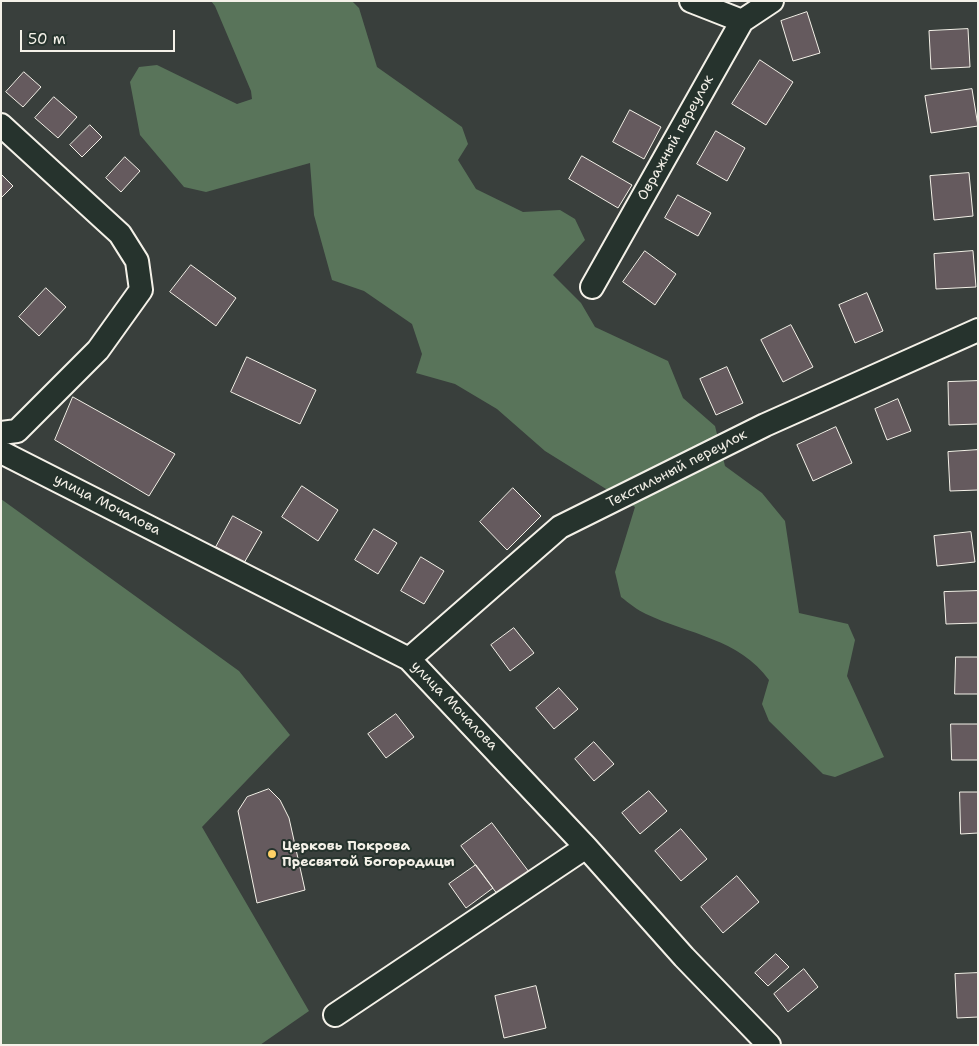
<!DOCTYPE html>
<meta charset="utf-8">
<style>
body{margin:0}
#map{position:relative;width:979px;height:1046px;overflow:hidden;background:#393f3c;font-family:"Shantell Sans",sans-serif}
canvas{display:block}
.frame{position:absolute;inset:0;border:2px solid #f4f1e8;pointer-events:none}
.scale{position:absolute;left:20px;top:30px;width:155px;height:22px;box-sizing:border-box;border:2px solid #f4f1e8;border-top:0;padding-left:6px;font-size:15px;line-height:18px;white-space:nowrap;color:#f4f1e8;-webkit-text-stroke:4px #26332d;paint-order:stroke}
</style>
<div id="map">
<canvas width="979" height="1046"></canvas>
<div class="frame"></div>
<div class="scale">50 m</div>
</div>
<script>
const g = document.querySelector('canvas').getContext('2d');
g.lineJoin = 'round';
function paint(path, color) { g.fillStyle = color; g.fill(path, 'evenodd'); }
function trace(path, color, width, dash) { g.strokeStyle = color; g.lineWidth = width; g.lineCap = dash ? 'butt' : 'round'; g.setLineDash(dash || []); g.stroke(path); }
function label(font, color, halo, rows, align = 'center') {
  g.font = font + ' "Shantell Sans",sans-serif'; g.lineWidth = 4; g.setLineDash([]); g.textBaseline = 'middle'; g.strokeStyle = halo; g.fillStyle = color; for (const [text, x, y, turn = 0] of rows) {
    g.save(); g.translate(x, y); g.rotate((+turn || 0) * Math.PI / 180); g.textAlign = isNaN(turn) ? turn : align; if (halo) g.strokeText(text, 0, 0); g.fillText(text, 0, 0); g.restore();
  }
}
paint(new Path2D(`
 M211 1H352L359 8 377 67 462 127 468 144 458 160 476 189 523 212 560 210 575 219 585 240 553 275 581 303 595 327 668 361 683 398 715 426 725 466 762 493 785 521 799 613 848 624 855 640 847 676 884 757 835 777 823 774 769 721 762 704 769 680C740 639 688 634 646 614 637 610 629 603 621 597L615 572 635 507 545 451 497 409 455 384 416 373 422 354 412 324 364 291 332 280 314 215 310 163 206 192 184 187 140 135 130 82 139 67 157 65 237 104 252 99 251 91 215 6Z
 M1 499 239 671 290 735 202 827 309 1011 260 1045H1Z`), '#59745a');
const building = new Path2D(`
 M807 12 820 53 793 61 781 21Z
 M968 29 970 67 931 69 929 31Z
 M760 60 793 82 766 125 732 104Z
 M24 72 41 87 23 107 6 92Z
 M972 89 978 126 931 133 925 96Z
 M54 97 77 117 58 138 35 118Z
 M630 110 661 127 644 159 613 142Z
 M90 125 102 137 82 157 70 145Z
 M716 131 745 148 727 181 697 164Z
 M582 156 632 185 618 208 569 179Z
 M125 157 140 171 121 192 106 178Z
 M969 173 973 216 934 220 930 176Z
 M1 174 13 186 1 198Z
 M678 195 711 213 698 236 665 218Z
 M645 251 676 274 655 305 623 282Z
 M973 251 976 287 936 289 934 254Z
 M191 265 236 298 216 326 170 292Z
 M46 288 66 307 39 336 19 317Z
 M867 293 883 331 855 343 839 305Z
 M791 325 813 367 783 382 761 340Z
 M247 357 316 390 300 424 231 392Z
 M727 367 743 403 716 415 700 379Z
 M978 381V424L949 425 948 382Z
 M73 397 175 454 149 496 55 440Z
 M898 399 911 431 887 440 875 409Z
 M836 427 852 463 813 481 797 445Z
 M978 450V490L950 491 948 452Z
 M302 486 338 510 318 541 282 517Z
 M513 488 541 516 507 550 480 522Z
 M233 516 262 532 244 563 216 547Z
 M374 529 397 543 378 574 355 560Z
 M971 532 975 562 937 566 934 536Z
 M421 557 444 571 424 604 401 591Z
 M978 591V623L946 624 944 592Z
 M514 628 534 653 510 671 491 645Z
 M956 657H978V694H955Z
 M559 688 578 709 554 729 536 708Z
 M396 714 414 737 386 758 368 734Z
 M951 724H978V760H952Z
 M594 742 614 764 594 781 575 759Z
 M269 789 280 800 289 818 305 890 257 903 238 811 247 797Z
 M649 791 667 811 640 834 622 813Z
 M960 792H978V833L961 834Z
 M492 823 529 872 498 895 461 846Z
 M681 829 707 859 681 881 655 851Z
 M476 865 493 888 466 908 449 884Z
 M737 876 759 902 723 933 701 907Z
 M776 954 789 967 768 986 755 973Z
 M804 969 818 987 788 1012 774 994Z
 M978 973V1017L957 1018 955 974Z
 M536 986 546 1028 504 1038 495 996Z`);
paint(building, '#655a5e');
trace(building, '#f4f1e8', 1);
const minor = new Path2D(`
 M691 1 742 21
 M1 125 120 234 137 261 141 290 98 350 17 431 1 433
 M592 287 742 21 772 1
 M1 452 409 659 586 847 684 957 769 1045
 M409 659 560 527 765 425 978 330
 M335 1015 586 847`);
trace(minor, '#f4f1e8', 26);
trace(minor, '#26332d', 22);
for (const [x, y, r, color] of [
 [272,854,5,"#ffd166"]
]) { const dot = new Path2D(); dot.arc(x, y, r, 0, 2 * Math.PI); g.fillStyle = color; g.fill(dot); trace(dot, '#26332d', 2); }
label('14px', '#f4f1e8', '#26332d', [
 ["Овражный переулок",676,138,-61],
 ["Текстильный переулок",677,469,-27],
 ["улица Мочалова",107,505,27],
 ["улица Мочалова",454,706,46]
]);
label('bold 14px', '#f4f1e8', '#26332d', [
 ["Церковь Покрова",282,846],
 ["Пресвятой Богородицы",282,862]
], 'left');
</script>
